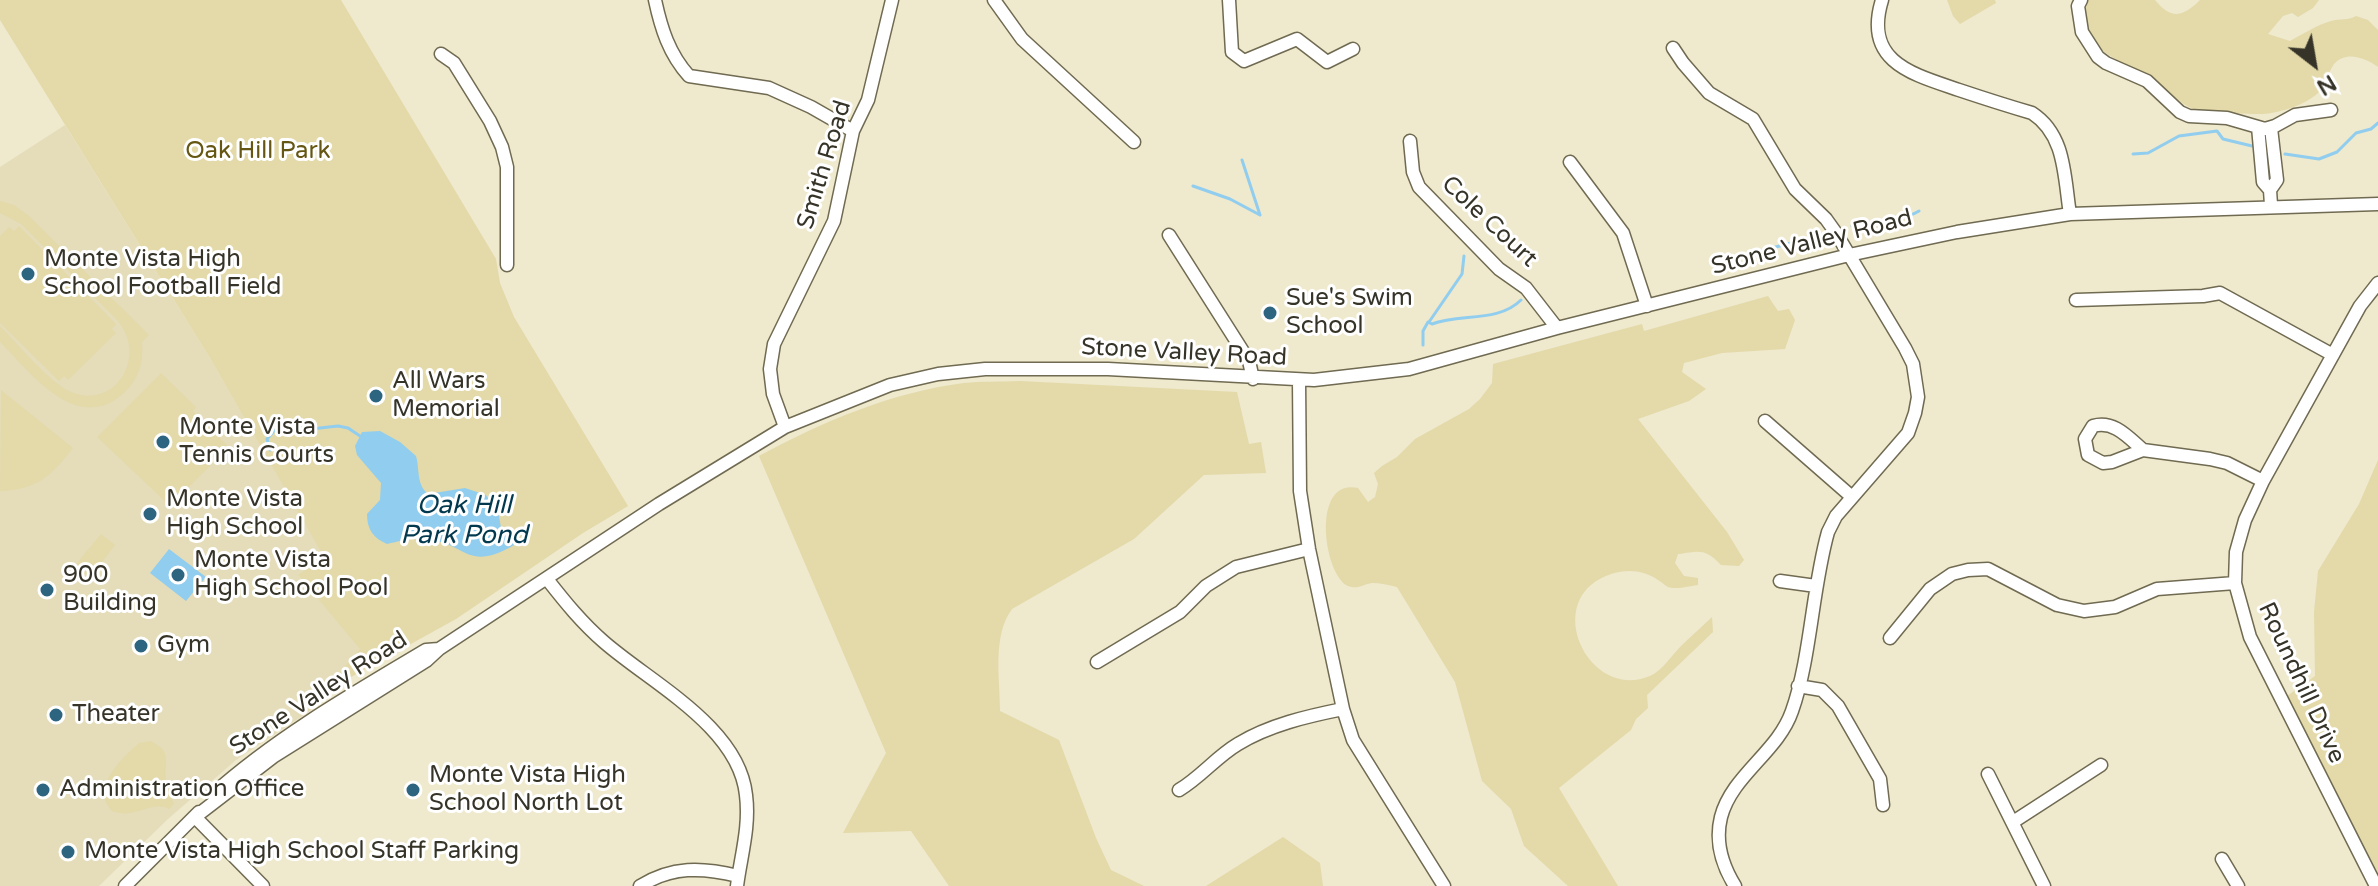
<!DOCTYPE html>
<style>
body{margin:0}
#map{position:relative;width:2378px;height:886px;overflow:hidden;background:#efe9cd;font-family:"Varela Round",sans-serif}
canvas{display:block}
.north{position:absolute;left:2274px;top:24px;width:80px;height:80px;-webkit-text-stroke:6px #fff;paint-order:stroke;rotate:149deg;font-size:22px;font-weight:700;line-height:32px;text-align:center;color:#363429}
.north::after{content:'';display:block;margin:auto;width:28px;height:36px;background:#363429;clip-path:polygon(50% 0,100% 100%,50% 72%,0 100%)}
</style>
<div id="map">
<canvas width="2378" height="886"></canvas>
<div class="north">N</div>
</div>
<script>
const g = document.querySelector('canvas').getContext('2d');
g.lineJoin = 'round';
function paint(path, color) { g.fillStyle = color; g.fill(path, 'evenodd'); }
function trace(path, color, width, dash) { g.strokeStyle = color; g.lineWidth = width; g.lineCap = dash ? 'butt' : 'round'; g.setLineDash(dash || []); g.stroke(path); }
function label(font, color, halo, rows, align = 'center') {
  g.font = font + ' "Varela Round",sans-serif'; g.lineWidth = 6; g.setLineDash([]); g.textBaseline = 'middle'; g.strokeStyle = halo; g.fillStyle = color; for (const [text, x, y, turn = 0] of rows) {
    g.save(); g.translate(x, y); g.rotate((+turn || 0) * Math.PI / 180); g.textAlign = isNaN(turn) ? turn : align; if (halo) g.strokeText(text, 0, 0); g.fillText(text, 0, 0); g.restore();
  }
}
paint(new Path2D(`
 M65 125 210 358 325 557 299 576 361 649 335 679 342 682 314 701 310 711 236 760 168 819 99 886H0V167Z`), '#e5ddba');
paint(new Path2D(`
 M0 0H341L496 259 500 283 514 317 628 506 583 533 456 619 342 682 334 679 360 649 298 575 324 557 210 358 0 20Z
 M1947 0H1995L1996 3 1960 24 1953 16Z
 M2088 0H2155C2171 20 2183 17 2200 0H2319L2313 8 2298 17 2292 13 2283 16 2268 34 2290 41C2303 34 2317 25 2331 21 2340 18 2348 21 2356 16L2368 20 2378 30V67C2366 58 2346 50 2334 64 2328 72 2327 83 2320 91 2308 104 2280 113 2263 114 2248 114 2215 113 2201 111 2183 108 2169 91 2155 81 2125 60 2071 50 2088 0Z
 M0 201 14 205 29 216 149 335 142 342C144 362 139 379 124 393 76 436 31 373 0 342V326C17 343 49 382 69 391 114 412 148 358 118 321L21 224 0 213Z
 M19 226 116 324 112 329 116 333 68 380 64 376 59 381 0 323V236L9 227 14 231Z
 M1768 296 1778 311 1789 309 1795 320 1785 349 1722 353 1684 363 1682 372 1706 389 1689 401 1638 419 1727 532 1744 560 1739 566 1721 565C1705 548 1700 551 1678 554L1675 563 1684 576 1698 578V585C1690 586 1676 590 1668 587 1664 585 1662 582 1658 580 1644 570 1627 569 1611 574 1539 598 1588 702 1650 676 1663 670 1671 656 1681 646 1691 636 1702 627 1712 617L1713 632 1647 695 1648 708 1636 719 1631 730 1559 788 1618 886H1568L1524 846 1511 809 1482 781 1455 682 1397 587C1389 585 1380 583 1372 583 1363 584 1358 590 1348 586 1323 574 1311 477 1358 488L1368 502 1375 497 1378 484 1374 473 1382 466 1397 457 1415 439 1469 409 1480 399 1492 383 1493 364 1642 324 1644 331Z
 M161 373 196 407 193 411 229 447 170 506 97 437Z
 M1020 381 1237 392 1249 444 1261 442 1266 473 1204 475 1134 539 1012 609C992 636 1000 678 1000 711L1059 740 1096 838 1111 870 1144 886H949L911 831 843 833 886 753 759 456C822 422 892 392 964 383 982 381 1001 382 1020 381Z
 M1 390 73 448C51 476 37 490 0 491Z
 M2378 460V873L2287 696 2315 676 2314 612 2318 571 2359 504Z
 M101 534 115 545 90 578 75 566 87 550 100 560 88 550Z
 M151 741C173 753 164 760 166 780 167 788 171 797 174 804L169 809C151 800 135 820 112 811 90 788 121 759 139 743Z
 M1283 837 1320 863 1323 886H1206Z`), '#e3d9a9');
paint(new Path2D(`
 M380 431 400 442 416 456C420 470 416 484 428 494L465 488 486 495 499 516 501 528 508 531 516 544C466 573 469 544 426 539 412 537 400 541 387 544 373 538 367 529 367 514L380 500 381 483 357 455 355 446 362 432Z
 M169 549 206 577 186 601 150 573Z`), '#91cdee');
trace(new Path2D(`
 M2133 154 2148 153 2179 136 2217 131 2223 139 2252 146
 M2285 154 2319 159 2337 152 2356 133 2371 129 2378 123
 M1242 160 1260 215
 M1193 186 1230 199 1260 215
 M1852 226C1876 220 1897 224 1919 211
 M1737 257 1822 235
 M1429 322 1462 274 1464 256
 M1423 345V331L1428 322 1432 324C1460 313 1498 323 1521 300
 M270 450 267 439 274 431 280 429 302 430 338 426 348 428 360 436`), '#91cdee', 3);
const minor = new Path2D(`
 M655 0C661 28 669 54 689 76L769 88 811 107 853 131
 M994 0 1022 39 1134 142
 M1229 0 1232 52 1244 61 1297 39 1327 62 1353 49
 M1882 0C1863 62 1912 74 1959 90 1983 98 2008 106 2032 113 2066 135 2064 177 2070 214
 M2081 0 2078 6 2082 32 2098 57 2106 63 2147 81 2180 112 2189 116 2227 118 2265 129 2275 126 2295 115 2331 110
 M1673 48 1683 63 1709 93 1753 119 1795 189 1826 219 1836 233 1905 348 1913 364 1918 397 1915 413 1908 433 1836 516 1828 532C1812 589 1811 657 1792 711 1778 752 1732 775 1721 817 1715 841 1722 865 1735 886
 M441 54 454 63 490 121 502 147 507 167V265
 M2258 127 2263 182 2270 190
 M2271 128 2277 180 2270 190 2271 205
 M1410 141 1413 172 1419 187 1499 269 1526 288 1557 328
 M1570 162 1623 233 1647 306
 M1169 235 1249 361 1253 379
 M2076 300 2203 296 2220 293 2333 355
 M1299 380 1300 491 1309 549 1343 709 1353 740 1444 886
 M1765 421 1852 497
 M785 427 773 394 770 369 774 344 834 221 853 131 868 100 892 0
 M2143 450C2128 437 2114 420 2093 426L2085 439 2088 455 2103 463 2112 462 2143 450 2210 459 2227 463 2263 481
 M547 579C565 602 582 623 604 642 651 683 739 727 746 795 750 827 741 855 737 886
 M1780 581 1816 586
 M1890 638 1930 589 1952 574 1968 570 1988 569 2057 605 2084 611 2115 607 2157 589 2235 583
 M1097 662 1180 612 1206 586 1236 567 1309 549
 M1798 686 1822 690 1838 706 1880 779 1883 805
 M1988 774 2044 886
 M1179 790C1201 777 1216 757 1238 744 1269 725 1308 716 1343 709
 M213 794C277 737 352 694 426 650L439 649
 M195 817 273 757 426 661 439 649 659 504 785 427 890 385 938 374 985 369H1108L1314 380 1409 369 1557 328 1849 255 1957 232 2070 214 2378 204
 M195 817 263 886
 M2013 822 2101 765
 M2222 859 2238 886
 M125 886 199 812
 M640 886C672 866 702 867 738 876
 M2376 886 2250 637 2235 583 2236 552 2245 520 2263 481 2360 306 2378 283`);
trace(minor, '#6f6a51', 15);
trace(minor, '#fff', 12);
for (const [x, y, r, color] of [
 [28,274,8,"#2d647f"],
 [1270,313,8,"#2d647f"],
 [376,396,8,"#2d647f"],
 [163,442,8,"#2d647f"],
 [150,514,8,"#2d647f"],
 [178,575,8,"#2d647f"],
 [47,590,8,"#2d647f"],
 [141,646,8,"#2d647f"],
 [56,715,8,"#2d647f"],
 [43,790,8,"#2d647f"],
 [413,790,8,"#2d647f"],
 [68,852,8,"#2d647f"]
]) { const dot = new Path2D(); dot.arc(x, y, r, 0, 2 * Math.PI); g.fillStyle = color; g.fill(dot); trace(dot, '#fff', 3); }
label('24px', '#655713', '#fff', [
 ["Oak Hill Park",258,152]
]);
label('24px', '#363429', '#fff', [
 ["Smith Road",825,165,-73],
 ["Cole Court",1489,222,43],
 ["Stone Valley Road",1812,243,-14],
 ["Stone Valley Road",1184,353,3],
 ["Roundhill Drive",2301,683,65],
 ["Stone Valley Road",319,694,-33]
]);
label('24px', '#363429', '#fff', [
 ["Monte Vista High",44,260],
 ["School Football Field",44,288],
 ["Sue's Swim",1286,299],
 ["School",1286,327],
 ["All Wars",392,382],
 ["Memorial",392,410],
 ["Monte Vista",179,428],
 ["Tennis Courts",179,456],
 ["Monte Vista",166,500],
 ["High School",166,528],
 ["Monte Vista",194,561],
 ["High School Pool",194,589],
 ["900",63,576],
 ["Building",63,604],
 ["Gym",157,646],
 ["Theater",72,715],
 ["Monte Vista High",429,776],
 ["School North Lot",429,804],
 ["Administration Office",59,790],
 ["Monte Vista High School Staff Parking",84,852]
], 'left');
label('italic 26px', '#03394f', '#fff', [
 ["Oak Hill",464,506],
 ["Park Pond",464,536]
]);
</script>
